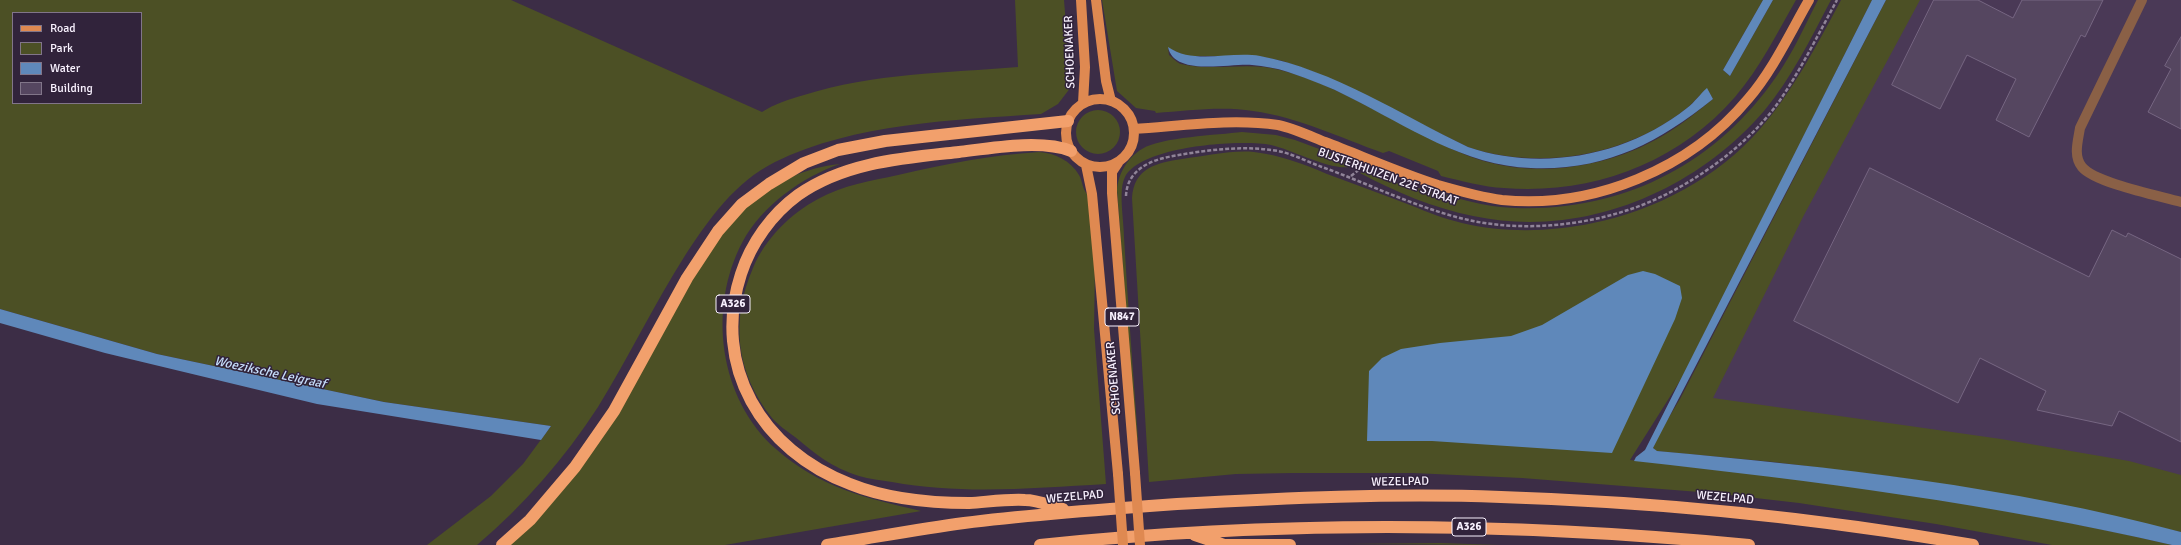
<!DOCTYPE html>
<style>
body{margin:0}
#map{position:relative;width:2181px;height:545px;overflow:hidden;background:#3c2d46;font-family:Signika,sans-serif}
canvas{display:block}
.legend{position:absolute;left:12px;top:12px;width:130px;height:92px;box-sizing:border-box;background:#31233b;border:1px solid #817589;margin:0;padding:5px 7px;list-style:none;font-size:12px;color:#f8f1fe}
.legend li{display:flex;align-items:center;gap:8px;height:20px}
.legend b{width:20px;border:1px solid #817589}
</style>
<div id="map">
<canvas width="2181" height="545"></canvas>
<ul class="legend">
<li><b style="height:5px;background:#df8951"></b>Road</li>
<li><b style="height:11px;background:#4c5025"></b>Park</li>
<li><b style="height:11px;background:#5f88ba"></b>Water</li>
<li><b style="height:11px;background:#554660"></b>Building</li>
</ul>
</div>
<script>
const g = document.querySelector('canvas').getContext('2d');
g.lineJoin = 'round';
function paint(path, color) { g.fillStyle = color; g.fill(path, 'evenodd'); }
function trace(path, color, width, dash) { g.strokeStyle = color; g.lineWidth = width; g.lineCap = dash ? 'butt' : 'round'; g.setLineDash(dash || []); g.stroke(path); }
function label(font, color, halo, rows, align = 'center') {
  g.font = font + ' Signika,sans-serif'; g.lineWidth = 3; g.setLineDash([]); g.textBaseline = 'middle'; g.strokeStyle = halo; g.fillStyle = color; for (const [text, x, y, turn = 0] of rows) {
    g.save(); g.translate(x, y); g.rotate((+turn || 0) * Math.PI / 180); g.textAlign = isNaN(turn) ? turn : align; if (halo) g.strokeText(text, 0, 0); g.fillText(text, 0, 0); g.restore();
  }
}
paint(new Path2D(`
 M1887 0H2181V520L1671 427Z`), '#4a3956');
paint(new Path2D(`
 M0 0H511L762 112C774 104 790 99 804 95 873 73 947 73 1018 67L1015 0H1064L1071 87 1058 104 1041 114C953 120 855 123 775 162 735 182 710 218 686 254 654 304 629 357 598 407 564 459 524 505 477 545H427L491 496 523 464 551 426 384 402 157 354 0 309ZM13 13H141V103H13Z
 M1102 0H1763L1723 70 1730 76 1773 0H1796C1777 33 1760 68 1735 97 1677 164 1590 195 1504 188 1483 187 1462 181 1441 176L1438 171 1389 151 1383 153C1341 138 1298 117 1253 111 1221 106 1187 111 1156 113L1155 111 1136 108 1117 91ZM1168 48 1186 56H1258L1283 61 1314 72 1468 147C1540 171 1627 156 1687 108 1694 102 1700 94 1707 89L1713 99C1699 110 1685 122 1669 132 1617 165 1547 178 1487 162 1462 155 1438 143 1415 131 1371 109 1328 82 1280 70 1248 61 1214 72 1181 64 1177 63 1173 58 1169 55Z
 M1818 0H1831C1811 38 1791 79 1764 111 1693 193 1581 239 1473 216 1434 208 1395 192 1360 173L1366 171C1380 176 1397 185 1412 188 1416 189 1421 188 1426 189 1456 198 1484 207 1515 208 1622 212 1715 165 1776 77 1793 53 1805 25 1818 0Z
 M1841 0H1872L1683 376 1630 460C1811 479 1994 503 2172 545H2052L1936 524 1799 503 1712 493 1522 478 1413 473H1293L1236 474 1149 482 1132 198C1134 168 1156 163 1182 159 1206 156 1231 150 1254 152 1280 155 1304 164 1327 174 1355 184 1383 195 1410 205 1427 212 1445 219 1462 223 1504 233 1551 232 1593 223 1654 211 1719 177 1760 129 1793 91 1817 45 1841 0Z
 M1886 0H1920L1804 215 1713 398 2001 439 2129 461 2181 475V532L2013 496 1903 478 1774 462 1656 451 1653 448 1660 432 1680 399Z
 M1076 132a22 22 0 1 1 44 0a22 22 0 1 1-44 0Z
 M1242 132 1276 135 1295 140 1357 163V165C1337 175 1294 150 1271 145 1240 139 1141 146 1125 177 1118 190 1124 221 1124 237 1128 305 1133 372 1138 439L1136 442 1117 190C1118 174 1128 157 1142 149 1161 137 1218 135 1242 132Z
 M1039 152C1055 153 1071 161 1079 175 1083 182 1082 189 1088 195L1095 265 1094 329 1106 484C1035 488 962 495 892 482 881 480 869 479 859 476 831 467 817 455 795 437 787 431 778 425 772 418 736 373 730 321 753 268 765 239 790 214 818 199 843 185 871 181 898 175 945 164 991 155 1039 152Z
 M840 164C802 177 762 206 743 241 707 308 719 399 776 449 820 488 866 498 921 511L725 545H509L522 534C564 474 610 415 649 353 680 303 705 246 748 205 771 183 807 167 840 164Z
 M1440 543 1500 545 1347 544Z`), '#4c5025');
paint(new Path2D(`
 M1763 0H1773L1730 76 1723 70Z
 M1872 0H1886L1653 448 1657 451C1833 467 2010 486 2181 532V545H2172C1995 504 1815 481 1634 461L1636 457 1645 450Z
 M1168 47C1194 65 1229 51 1260 56 1334 70 1401 115 1468 147 1541 172 1627 156 1687 108 1695 102 1700 94 1707 88L1713 99C1657 144 1604 171 1531 168 1465 166 1407 126 1349 97 1330 87 1309 79 1288 72 1276 68 1264 66 1252 65 1230 63 1174 77 1168 47Z
 M1643 271 1655 274 1680 286 1682 298 1675 319 1612 453 1432 441H1367L1369 371 1382 358 1401 349 1440 343 1511 336 1542 325 1628 275Z
 M0 309 157 354 384 402 551 426 541 440 317 404 105 353 0 323Z`), '#5f88ba');
const building = new Path2D(`
 M1934 0H1978L2013 18 2022 0H2103L2085 37 2081 35 2029 137 1996 120 2016 79 1967 55 1940 109 1892 85Z
 M2181 37V129L2148 112 2171 69 2165 66Z
 M1870 168 2089 277 2112 230 2126 237 2128 233 2181 259V442L2119 411 2112 426 2037 410 2046 391 1980 358 1958 403 1794 321Z`);
paint(building, '#554660');
trace(building, '#766682', 1);
trace(new Path2D(`
 M1351 176 1360 169
 M1126 196C1127 170 1150 160 1173 156 1207 150 1243 145 1278 151 1293 154 1308 162 1322 167 1372 185 1421 210 1473 221 1523 231 1580 226 1628 210 1682 193 1745 149 1778 103 1799 73 1819 33 1837 0`), '#908498', 2.5, [4, 2]);
trace(new Path2D(`
 M2142 0 2080 128C2078 141 2073 156 2082 167 2095 183 2160 196 2181 202`), '#8a6046', 10);
trace(new Path2D(`
 M1081 0 1085 67 1083 103
 M1096 0 1106 81 1111 101
 M1066 133a34 34 0 1 1 68 0a34 34 0 1 1-68 0Z
 M1134 129C1181 126 1231 118 1278 125 1293 128 1310 136 1325 142 1362 156 1400 173 1438 185 1459 191 1480 197 1502 200 1593 209 1690 169 1748 99 1773 70 1790 33 1809 0
 M1118 163 1112 172V193L1135 473
 M1086 165 1092 194 1118 474`), '#df8951', 10);
trace(new Path2D(`
 M1063 509C1051 506 1037 500 1025 500 1006 499 987 502 969 503 930 503 887 499 850 484 762 451 711 366 741 274 751 243 772 214 798 195 845 162 904 158 959 152 991 148 1042 139 1071 151
 M1195 535 1224 545H1290
 M502 545 530 520 575 467 614 411 687 278 718 231 742 204 769 184 804 163 838 150 885 141 1068 121
 M827 545C872 538 918 529 964 523 1035 514 1106 509 1177 504 1285 498 1393 493 1501 497 1659 502 1818 518 1973 545
 M1040 545C1276 520 1513 522 1749 545`), '#f2a06c', 12);
trace(new Path2D(`
 M1135 473 1140 545
 M1118 474 1123 545`), '#df8951', 10);
for (const [x, y, w] of [
 [733,304,34],
 [1122,317,34],
 [1469,527,34]
]) { const box = new Path2D(); box.roundRect(x - w / 2, y - 9, w, 18, 3); g.fillStyle = '#31233b'; g.fill(box); trace(box, '#f8f1fe', 1); }
label('bold 11px', '#f8f1fe', null, [
 ["A326",733,304],
 ["N847",1122,317],
 ["A326",1469,527]
]);
label('12px', '#f8f1fe', '#31233b', [
 ["SCHOENAKER",1070,52,-92],
 ["BIJSTERHUIZEN 22E STRAAT",1388,177,20],
 ["SCHOENAKER",1114,378,-95],
 ["WEZELPAD",1400,482,-1],
 ["WEZELPAD",1075,497,-5],
 ["WEZELPAD",1725,498,5]
]);
label('italic 13px', '#c6ddfa', '#31233b', [
 ["Woeziksche Leigraaf",270,373,12]
]);
</script>
